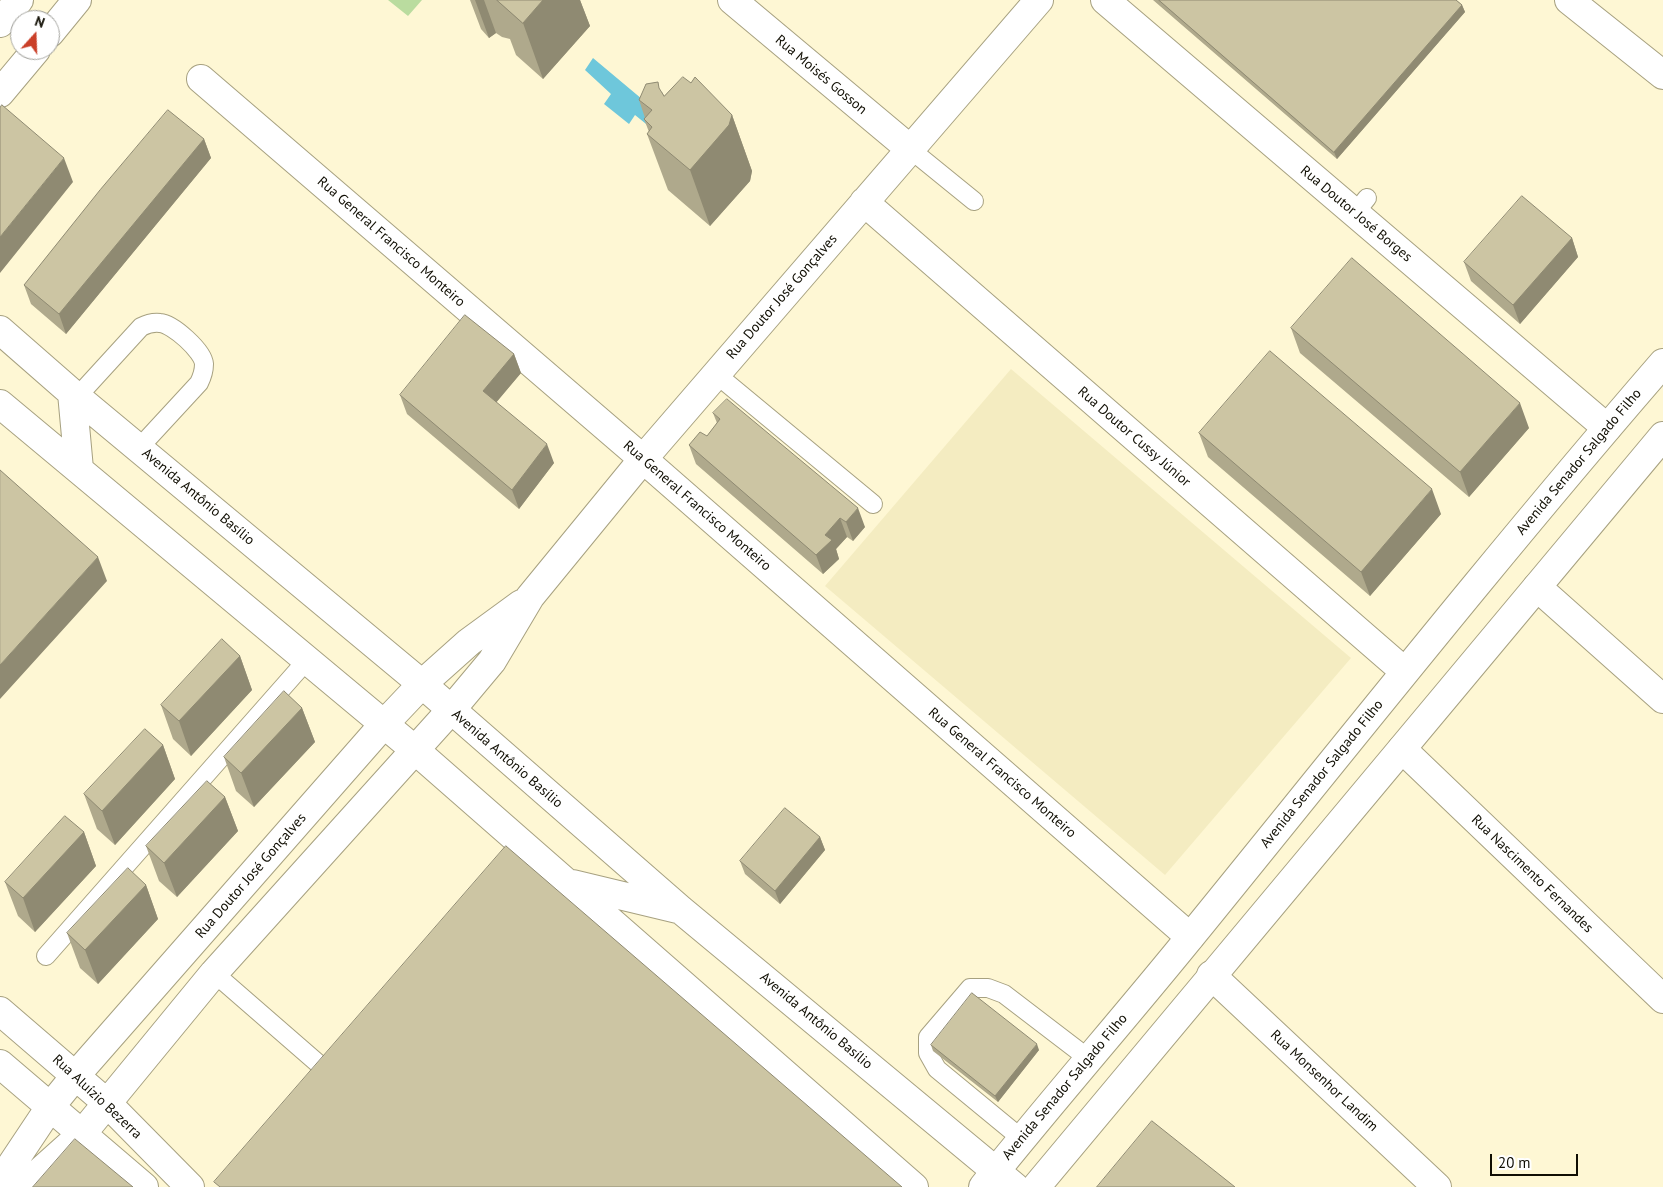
<!DOCTYPE html>
<meta charset="utf-8">
<style>
body{margin:0}
#map{position:relative;width:1663px;height:1187px;overflow:hidden;background:#fef7d4;font-family:"PT Sans",sans-serif}
canvas{display:block}
.north{position:absolute;left:10px;top:10px;width:50px;height:50px;box-sizing:border-box;background:#fff;border:1px solid #9f9f9a;border-radius:50%;rotate:20deg;font-size:14px;font-weight:700;line-height:20px;text-align:center;color:#100e03}
.north::after{content:'';display:block;margin:auto;width:18px;height:22px;background:#ca3f28;clip-path:polygon(50% 0,100% 100%,50% 72%,0 100%)}
.scale{position:absolute;left:1490px;top:1154px;width:88px;height:22px;box-sizing:border-box;border:2px solid #100e03;border-top:0;padding-left:6px;font-size:15px;line-height:18px;white-space:nowrap;color:#100e03;-webkit-text-stroke:4px #fff;paint-order:stroke}
</style>
<div id="map">
<canvas width="1663" height="1187"></canvas>
<div class="north">N</div>
<div class="scale">20 m</div>
</div>
<script>
const g = document.querySelector('canvas').getContext('2d');
g.lineJoin = 'round';
function paint(path, color) { g.fillStyle = color; g.fill(path, 'evenodd'); }
function trace(path, color, width, dash) { g.strokeStyle = color; g.lineWidth = width; g.lineCap = dash ? 'butt' : 'round'; g.setLineDash(dash || []); g.stroke(path); }
function label(font, color, halo, rows, align = 'center') {
  g.font = font + ' "PT Sans",sans-serif'; g.lineWidth = 4; g.setLineDash([]); g.textBaseline = 'middle'; g.strokeStyle = halo; g.fillStyle = color; for (const [text, x, y, turn = 0] of rows) {
    g.save(); g.translate(x, y); g.rotate((+turn || 0) * Math.PI / 180); g.textAlign = isNaN(turn) ? turn : align; if (halo) g.strokeText(text, 0, 0); g.fillText(text, 0, 0); g.restore();
  }
}
paint(new Path2D(`
 M1011 369 1351 658 1165 875 825 586Z`), '#f4ecc1');
paint(new Path2D(`
 M388 0H422L408 16Z`), '#badc9f');
paint(new Path2D(`
 M593 58 667 120 656 132 635 115 629 124 604 104 611 94 585 70Z`), '#6ec7db');
const lane = new Path2D(`
 M910 149 974 201
 M1355 213 1367 198
 M716 374 873 504
 M77 397 141 327C147 324 152 322 160 323 173 324 203 351 204 364 204 371 202 377 199 383L139 448
 M46 956 307 660
 M214 973 329 1073
 M1022 1139 937 1069 928 1053V1037L970 988H988L1004 994 1089 1059`);
const street = new Path2D(`
 M732 0 910 149
 M1105 0 1607 428
 M201 79 643 459 1190 937
 M864 202 1404 671
 M1537 587 1663 699
 M1402 749 1663 999
 M1211 975 1437 1187
 M0 1011 108 1104 190 1187
 M0 1064 144 1187
 M0 1182 50 1107 76 1075 384 724 422 684 469 642 521 604
 M23 1187 81 1135 214 973 451 710 492 661 530 597 643 459 1039 0`);
const secondary = new Path2D(`
 M0 23 19 0
 M50 33 77 0
 M0 93 36 50
 M0 330 72 393 422 684 681 910 1015 1187
 M72 393 79 469
 M0 404 415 750 914 1187
 M573 884 677 909`);
const highway = new Path2D(`
 M1569 0 1663 75
 M983 1187C1051 1102 1123 1020 1192 935 1348 743 1501 550 1663 363
 M1036 1187 1663 436`);
trace(lane, '#a7a180', 20);
trace(street, '#a7a180', 30);
trace(secondary, '#a7a180', 30);
trace(highway, '#a7a180', 30);
trace(lane, '#fff', 18);
trace(street, '#fff', 28);
trace(secondary, '#fff', 28);
trace(highway, '#fff', 28);
paint(new Path2D(`
 M470 0H580L590 26 543 79 516 55 510 39 502 37 496 33 489 38 481 29Z
 M1153 0H1456L1462 5 1465 12 1337 159Z
 M662 92 664 96 732 115 752 171 750 181 710 226 668 190 647 134 649 132 644 119 645 118 639 100Z
 M204 139 211 158 66 334 31 304 24 285Z
 M1572 238 1578 257 1520 324 1471 281 1464 262Z
 M1291 328 1529 428 1469 497 1300 353Z
 M514 354 521 373 496 402 554 463 519 509 407 414 400 395Z
 M713 413 865 527 853 541 847 537 836 549 839 559 823 574 696 464 689 445 707 436 717 423Z
 M1199 433 1441 514 1370 596 1208 457Z
 M240 656 252 690 191 756 173 739 161 705Z
 M302 708 315 742 254 807 236 791 224 757Z
 M163 745 175 779 115 845 97 829 84 794Z
 M225 797 238 831 177 897 159 881 146 846Z
 M84 832 96 866 35 932 18 916 5 882Z
 M820 837 825 850 780 904 745 874 740 861Z
 M146 885 158 919 98 984 80 968 67 933Z
 M931 1045 1039 1050 998 1102 933 1051Z`), '#afa98c');
paint(new Path2D(`
 M475 0H484L496 33 489 38Z
 M543 0H580L590 26 543 79 523 23Z
 M1462 5 1465 12 1337 159 1334 152Z
 M732 115 752 171 750 181 710 226 690 170Z
 M204 139 211 158 66 334 59 314Z
 M64 158 73 182 0 273V237Z
 M1572 238 1578 257 1520 324 1513 305Z
 M514 354 521 373 490 410 483 391Z
 M1520 403 1529 428 1469 497 1460 472Z
 M547 444 554 463 519 509 512 490Z
 M1432 489 1441 514 1370 596 1361 572Z
 M858 508 865 527 853 541 846 522Z
 M840 518 847 537 836 549 839 559 823 574 816 555 825 535Z
 M98 557 107 581 0 699V665Z
 M240 656 252 690 191 756 179 721Z
 M302 708 315 742 254 807 241 773Z
 M163 745 175 779 115 845 102 811Z
 M225 797 238 831 177 897 164 863Z
 M84 832 96 866 35 932 23 898Z
 M820 837 825 850 780 904 775 891Z
 M146 885 158 919 98 984 85 950Z
 M1037 1044 1039 1050 998 1102 995 1096Z`), '#8f8a72');
const building = new Path2D(`
 M497 0H543L523 23Z
 M1159 0H1456L1462 5 1334 152Z
 M683 77 691 83 695 77 732 115 729 125 690 170 647 134 652 127 644 119 652 110 639 100 646 84 658 82 659 88 664 96Z
 M2 105 64 158 0 237V108Z
 M168 110 204 139 59 314 24 285 100 190Z
 M1522 196 1572 238 1513 305 1464 262Z
 M1352 258 1520 403 1460 472 1291 328Z
 M465 315 514 354 483 391 547 444 512 490 400 395Z
 M1270 351 1432 489 1361 572 1199 433Z
 M727 399 858 508 846 522 840 518 825 535 832 540 816 555 689 445 700 432 707 436 720 419 713 413Z
 M0 470 98 557 0 665Z
 M222 639 240 656 179 721 161 705Z
 M284 691 302 708 241 773 224 757Z
 M145 729 163 745 102 811 84 794Z
 M207 781 225 797 164 863 146 846Z
 M785 808 820 837 775 891 740 861Z
 M65 816 84 832 23 898 5 882Z
 M506 846 902 1187H220L214 1182Z
 M128 868 146 885 85 950 67 933Z
 M972 993 1037 1044 995 1096 931 1045Z
 M1152 1121 1235 1187H1097Z
 M75 1139 133 1187H33Z`);
paint(building, '#ccc5a3');
trace(building, '#8f8a72', 1);
label('14px', '#100e03', '#fff', [
 ["Rua Moisés Gosson",821,75,40],
 ["Rua Doutor José Borges",1356,214,40],
 ["Rua General Francisco Monteiro",391,242,41],
 ["Rua Doutor José Gonçalves",782,297,-49],
 ["Rua Doutor Cussy Júnior",1134,437,41],
 ["Avenida Senador Salgado Filho",1579,462,-50],
 ["Avenida Antônio Basílio",198,497,40],
 ["Rua General Francisco Monteiro",697,506,41],
 ["Avenida Antônio Basílio",507,759,41],
 ["Rua General Francisco Monteiro",1002,773,41],
 ["Avenida Senador Salgado Filho",1322,774,-51],
 ["Rua Nascimento Fernandes",1532,874,44],
 ["Rua Doutor José Gonçalves",251,876,-49],
 ["Avenida Antônio Basílio",816,1021,40],
 ["Rua Monsenhor Landim",1324,1081,43],
 ["Avenida Senador Salgado Filho",1065,1087,-50],
 ["Rua Aluízio Bezerra",97,1097,43]
]);
</script>
